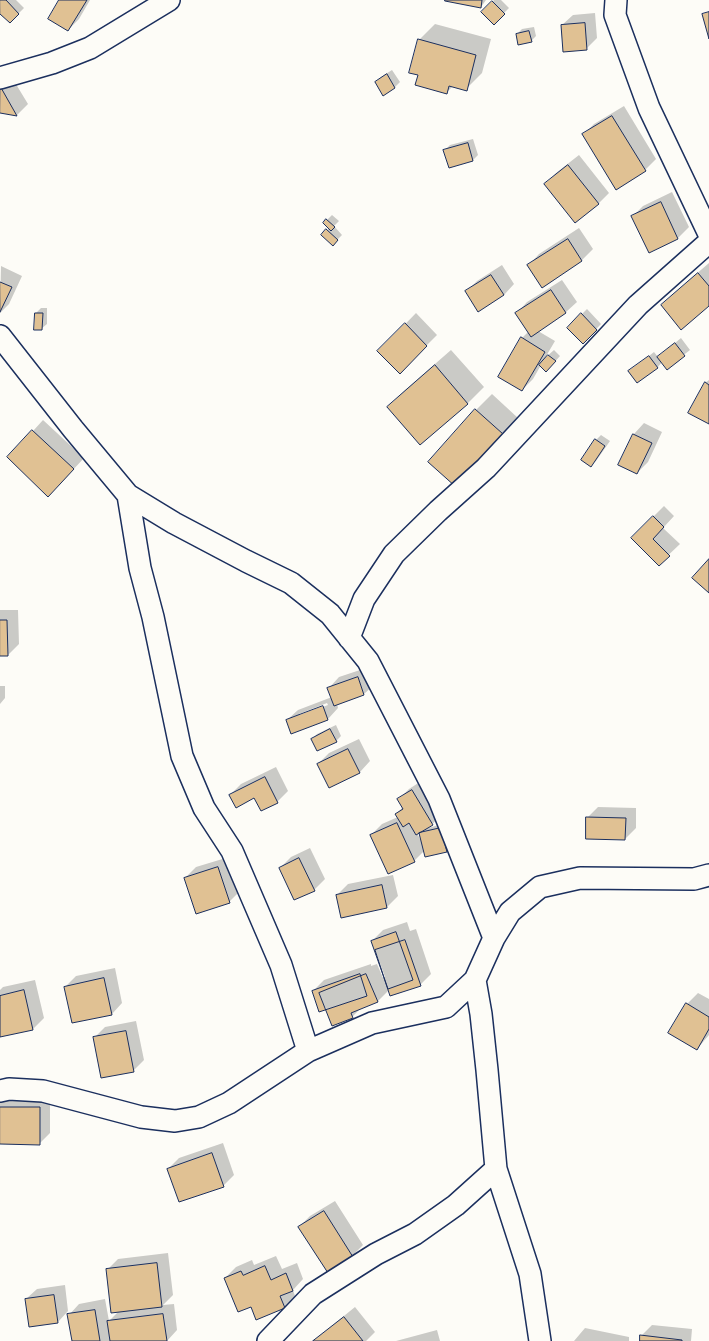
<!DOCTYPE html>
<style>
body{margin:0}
canvas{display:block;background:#fdfcf7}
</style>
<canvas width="709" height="1341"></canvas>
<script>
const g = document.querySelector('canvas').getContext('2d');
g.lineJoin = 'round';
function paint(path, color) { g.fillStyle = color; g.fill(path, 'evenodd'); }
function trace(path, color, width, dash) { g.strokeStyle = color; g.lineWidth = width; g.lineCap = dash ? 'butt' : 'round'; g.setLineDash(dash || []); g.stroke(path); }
paint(new Path2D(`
 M0 0H16L24 8 10 22 0 12Z
 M60 0H90L79 19 68 30Z
 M446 0H486L481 7Z
 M494 0H501L509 8 494 23 483 12Z
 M595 13 597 38 586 49 562 25 573 15Z
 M435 24 491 39 482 73 466 89 453 86 447 92 419 75V40Z
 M534 27 536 36 531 41 517 34 522 29Z
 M392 70 400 82 395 87 384 94 376 82 381 77Z
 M11 76 28 104 17 115 0 112V82Z
 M624 106 656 159 645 170 616 188 583 135 594 124Z
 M473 139 478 155 473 160 444 151 450 145Z
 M579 155 609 193 598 204 546 184 556 173Z
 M672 192 689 227 678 238 649 252 632 217 643 206Z
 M332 215 339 221 334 226 342 235 333 244 323 235 329 228 324 223Z
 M579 228 593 249 582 260 542 286 529 265 539 254Z
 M709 263V305H662L673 294Z
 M502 265 514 284 504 295 466 292 477 281Z
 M1 266 22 276 9 304 0 313Z
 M562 280 577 302 566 312 538 331 555 341 545 358 554 350 560 356 552 365H541L533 379 522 390V338L529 331 517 313 527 302Z
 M41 308H47V324L41 329H35L36 313Z
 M587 309 601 324 583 343 568 328Z
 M416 313 437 335 400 372 379 351Z
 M681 338 690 350 667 368 662 362 657 368 630 371 654 352 658 357Z
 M451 350 484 387 468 403 421 444 388 407 404 391Z
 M709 380V423L705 383Z
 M492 394 518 418 472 470 476 410Z
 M43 420 84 458 59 485 33 431Z
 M644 423 662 432 648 462 637 473 634 434Z
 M601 435 610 441 596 461 590 466 596 440Z
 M664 506 674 516 663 528 680 544 659 564 632 538Z
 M0 610H18L19 644 8 655H0Z
 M369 667 375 684 364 694 337 704 338 708 328 719 287 720 298 710 332 697 329 688 339 677ZM327 703 328 705 299 716V714Z
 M0 686H5V698L0 704Z
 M336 725 341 736 336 741 312 739 317 734Z
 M359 739 370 761 360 772 330 786 318 764 329 753Z
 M276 767 288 791 277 802 262 810 255 797 230 795 241 784Z
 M423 780 443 814 428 828 446 823 451 846 446 852 424 851 414 861 371 835 382 824 398 817 396 814 403 807 399 799 409 789ZM420 832 422 841H421L417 833Z
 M598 807 636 808V828L625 839 587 818Z
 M310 848 325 879 314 890 280 868 291 857Z
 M229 857 240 891 229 902 185 878 196 867Z
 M393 875 398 896 387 907 337 895 348 884Z
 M407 922 410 931 416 929 431 974 420 985 389 990 377 1002 361 1008 352 1017 326 1009 313 991 324 980 371 964V966L377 964 383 978 385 977 372 941 383 930Z
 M115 968 122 1003 112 1014 65 987 76 976Z
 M35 980 44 1018 33 1029 0 1036V990L3 987Z
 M698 993 709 999V1035L697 1049 687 1004Z
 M136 1021 144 1060 133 1071 94 1038 105 1027Z
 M50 1097V1133L39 1144 0 1143V1099Z
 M223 1143 234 1175 223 1186 168 1169 179 1158Z
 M335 1201 363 1245 352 1256 328 1272 299 1227 310 1216Z
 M168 1253 173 1295 163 1305 174 1304 177 1330 167 1341H73L69 1315 79 1304 105 1299 109 1321 119 1311 107 1270 118 1259Z
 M276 1256 282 1269 297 1263 303 1279 293 1290 295 1296 284 1307 251 1306 225 1278 236 1267 252 1260 254 1265Z
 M65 1285 68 1311 58 1322 26 1299 37 1289Z
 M355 1307 375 1332 366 1341H313Z
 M652 1325 692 1329 691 1341H641V1336Z
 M585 1328 629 1337V1341H574Z
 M437 1330 440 1341H396Z`), '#0003');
const building = new Path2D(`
 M0 0H6L19 14 10 23 0 14Z
 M59 0H87L68 31 48 19Z
 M445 0H482L481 8 445 1Z
 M492 1 505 14 494 25 481 12Z
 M709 12V39L702 14Z
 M585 23 587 50 563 52 561 25Z
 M529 31 532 42 518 45 516 34Z
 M418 39 476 55 467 91 449 86 447 94 415 85 418 75 409 73Z
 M387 74 395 88 383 96 375 82Z
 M0 86 17 116 0 113Z
 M612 116 646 171 616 190 582 134Z
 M468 143 473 161 449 168 443 150Z
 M568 165 599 204 575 223 544 184Z
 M661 202 678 239 649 253 631 216Z
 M326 219 335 227 331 231 323 223Z
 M326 229 338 240 333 246 321 235Z
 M568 239 582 261 542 288 527 265Z
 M698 273 709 286V306L681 330 661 305Z
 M491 275 504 295 478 312 465 291Z
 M0 282 12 287 0 312Z
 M551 290 566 313 531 337 515 313Z
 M35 313H43L42 330H34Z
 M581 313 597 330 583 344 567 328Z
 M405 323 427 346 400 374 377 351Z
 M521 337 545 352 522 391 498 377Z
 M675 343 685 356 667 370 657 357Z
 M548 355 556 361 546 372 539 365Z
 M649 356 658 368 637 383 628 371Z
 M435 365 468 404 420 445 387 407Z
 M705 382 709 385V424L688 413Z
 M475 409 503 434 456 487 428 462Z
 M32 430 74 469 48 497 7 457Z
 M633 434 652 443 637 474 618 465Z
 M595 439 605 446 591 467 581 460Z
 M653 516 664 527 653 539 670 556 659 566 631 538Z
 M709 559V593L692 578Z
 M0 620H7L8 656H0Z
 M358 677 364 695 334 706 327 688Z
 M323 706 328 720 291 734 286 720Z
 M330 729 337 742 317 751 311 739Z
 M348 749 360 773 329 788 317 764Z
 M265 777 278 803 261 811 254 798 236 808 229 795Z
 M412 790 433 825 416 835 409 823 403 827 395 814 403 809 397 799Z
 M586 817 626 818 625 840 586 839Z
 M397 823 415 862 388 874 370 835Z
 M441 828 447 852 425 857 419 833Z
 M299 858 315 891 294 900 279 868Z
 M218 867 230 903 196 914 184 878Z
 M382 885 387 908 341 918 336 895Z
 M396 932 413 980 388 989 371 941Z
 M405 940 421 986 390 996 375 950Z
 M360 974 367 996 319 1012 312 991Z
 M366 974 378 1002 351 1013 353 1018 332 1026 319 993Z
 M104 978 112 1015 72 1023 64 987Z
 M24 990 33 1030 0 1037V996Z
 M686 1003 709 1017V1029L697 1050 668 1033Z
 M126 1031 134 1072 101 1078 93 1037Z
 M0 1107H40V1145L0 1144Z
 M212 1153 224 1187 179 1202 167 1169Z
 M324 1211 353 1257 328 1273 298 1227Z
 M157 1263 162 1307 111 1313 106 1269Z
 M265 1266 271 1280 286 1273 293 1291 280 1296 285 1308 256 1320 251 1307 238 1312 224 1278 241 1271 243 1275Z
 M54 1295 58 1323 29 1327 25 1299Z
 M95 1310 100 1341H72L67 1314Z
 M163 1314 167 1341H110L107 1321Z
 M344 1317 363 1341H313Z
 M640 1335 682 1340V1341H640Z`);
paint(building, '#e0c193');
trace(building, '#1b2f5e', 1);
const minor = new Path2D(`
 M616 0 615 15 649 108 709 234
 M0 78 52 63 90 48 169 0
 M0 336 73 429 128 495 174 523 246 561 291 583 330 614 368 661 439 799 494 938
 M128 495 140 568 153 617 182 756 204 808 232 851 281 965 308 1051
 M349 638 364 599 394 554 438 511 486 468 638 305 709 242
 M475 980 481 1014 487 1070 496 1169 530 1274 540 1341
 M0 1091 9 1089 43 1091 141 1117 175 1121 199 1117 229 1103 308 1051 372 1023 446 1007 475 980 494 938 510 912 540 887 580 878 694 879 709 875
 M268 1341 313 1294 376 1254 415 1234 456 1205 496 1169`);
trace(minor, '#1b2f5e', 24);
trace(minor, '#fdfcf7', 21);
</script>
